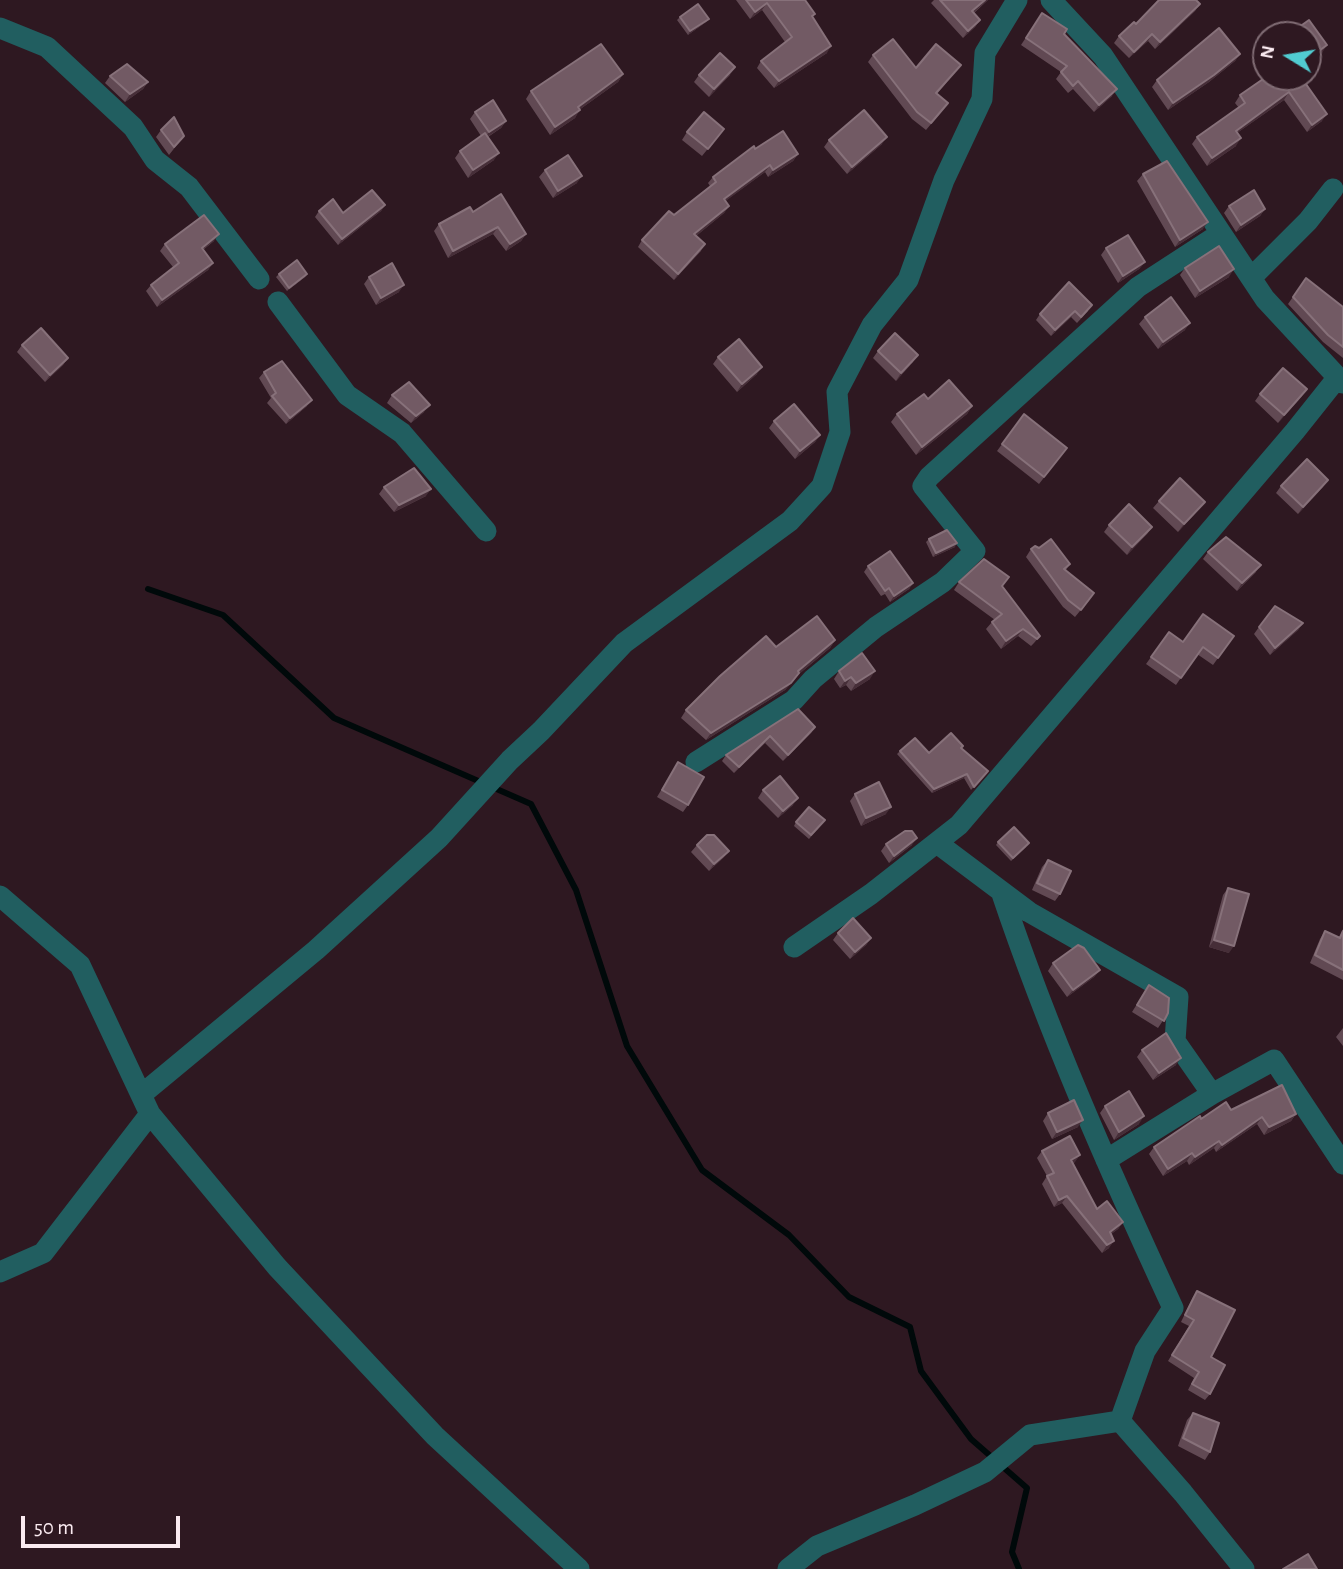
<!DOCTYPE html>
<style>
body{margin:0}
#map{position:relative;width:1343px;height:1569px;overflow:hidden;background:#2e1821;font-family:"Alegreya Sans",sans-serif}
canvas{display:block}
.north{position:absolute;left:1252px;top:21px;width:70px;height:70px;box-sizing:border-box;background:#2e1821;border:2px solid #806c74;border-radius:50%;rotate:281deg;font-size:19px;font-weight:700;line-height:28px;text-align:center;color:#faeaf0}
.north::after{content:'';display:block;margin:auto;width:24px;height:32px;background:#51ccd1;clip-path:polygon(50% 0,100% 100%,50% 72%,0 100%)}
.scale{position:absolute;left:21px;top:1516px;width:159px;height:32px;box-sizing:border-box;border:4px solid #faeaf0;border-top:0;padding-left:9px;font-size:21px;line-height:24px;white-space:nowrap;color:#faeaf0;-webkit-text-stroke:5px #2e1821;paint-order:stroke}
</style>
<div id="map">
<canvas width="1343" height="1569"></canvas>
<div class="north">N</div>
<div class="scale">50 m</div>
</div>
<script>
const g = document.querySelector('canvas').getContext('2d');
g.lineJoin = 'round';
function trace(path, color, width, dash) { g.strokeStyle = color; g.lineWidth = width; g.lineCap = dash ? 'butt' : 'round'; g.setLineDash(dash || []); g.stroke(path); }
function paint(path, color) { g.fillStyle = color; g.fill(path, 'evenodd'); }
trace(new Path2D(`
 M148 589 223 615 334 718 531 804 576 890 627 1046 702 1170 789 1235 849 1297 910 1327 921 1371 971 1439 1027 1488 1012 1552 1019 1569`), '#00090a', 6);
trace(new Path2D(`
 M1051 0 1103 56 1265 299 1343 383
 M0 28 47 47 133 127 155 160 189 187 259 279
 M1251 278 1308 221 1333 189
 M278 302 347 395 402 433 486 531
 M696 762 794 700 813 679 876 627 943 582 975 551 923 486 929 477 1138 287 1221 233
 M937 843 1029 912 1178 997 1175 1041 1212 1094 1274 1060 1343 1164
 M1001 891C1049 1034 1110 1172 1173 1308L1145 1351 1120 1421 1183 1493 1244 1569
 M0 896 80 965 150 1114 43 1253 0 1272
 M794 947 871 894 959 825 1295 431 1338 377
 M141 1095 316 950 439 838 510 760 541 731 624 643 790 521 822 486 840 432 837 392 872 325 908 280 944 180 982 99 985 53 1017 0
 M150 1114 277 1267 435 1436 579 1569
 M1106 1160 1212 1094
 M788 1569 817 1546 915 1505 985 1472 1030 1435 1120 1421`), '#215e60', 21);
paint(new Path2D(`
 M736 0H805L827 53 774 88 757 68 761 61 785 42 762 10 750 19Z
 M934 0H988L974 13 980 20 975 27 963 38 931 3Z
 M1200 4 1195 11 1155 49 1148 41 1129 58 1114 43 1119 36 1136 24Z
 M1042 13 1064 34 1112 96 1094 112 1073 89 1068 93 1056 79 1061 72 1021 45Z
 M680 17 709 19 706 22 688 35 677 20Z
 M1240 54 1235 61 1209 82 1168 110 1152 87 1157 80Z
 M873 55 916 68 961 65 937 94 942 111 926 130 912 119 868 62Z
 M623 74 618 82 579 110 575 118 550 135 526 99 531 91Z
 M699 75H730L709 97 694 82Z
 M110 76 148 82 143 89 125 102 105 83Z
 M1301 77 1322 121 1307 132 1284 100 1237 133 1236 146 1207 166 1192 144 1197 137 1239 108 1235 103 1240 95Z
 M475 112 506 121 501 128 488 137 494 160 468 178 455 158 460 151 481 136 470 119Z
 M724 129 702 156 682 140 687 132Z
 M161 130 184 136 169 155 156 137Z
 M829 140 882 144 847 174 824 147Z
 M755 149 798 154 793 161 768 177 765 172 725 201 729 206 724 213 696 236 701 251 674 280 638 247 642 240 710 186 708 183 713 177Z
 M545 170 577 183 553 198 539 177Z
 M1143 174 1203 229 1175 247 1137 181Z
 M385 205 381 211 338 245 315 217 319 211 343 213Z
 M1229 206 1265 209 1260 216 1236 232 1224 213Z
 M473 212 526 234 521 241 506 251 493 234 448 258 434 231 439 224Z
 M214 241 203 250 213 263 208 270 157 307 146 291 151 285 173 267 160 251 165 244Z
 M1106 248 1145 262 1139 269 1118 283 1101 255Z
 M1185 268 1229 277 1195 298 1180 275Z
 M279 274H307L305 277 287 291 276 277Z
 M369 277 399 292 376 305 364 284Z
 M1306 278 1343 307V358L1323 342 1288 304Z
 M1088 311 1077 323 1071 317 1051 336 1036 320 1040 314Z
 M1145 317 1185 330 1158 349 1139 324Z
 M22 345 68 358 63 365 45 382 17 352Z
 M878 351 913 362 896 381 873 358Z
 M718 357 757 374 737 392 713 364Z
 M264 372 307 406 286 424 267 403 271 398 259 378Z
 M1260 394 1302 396 1278 423 1255 401Z
 M392 395 424 412 411 423 387 403Z
 M928 399 972 406 967 414 916 455 891 422 897 414Z
 M1024 414 1067 448 1039 484 997 451Z
 M774 421 820 435 815 442 795 459 769 428Z
 M1281 486 1323 487 1298 514 1276 493Z
 M384 487 426 496 394 512 379 494Z
 M1159 501 1205 502 1199 509 1178 532 1153 508Z
 M1109 525 1152 527 1147 534 1127 555 1104 532Z
 M929 539 955 547 933 557 926 542Z
 M1031 549 1070 564 1066 570 1089 600 1075 617 1063 607 1026 557Z
 M1208 552 1256 572 1237 591 1203 559Z
 M868 566 913 583 909 589 890 602 885 594 881 596 864 572Z
 M959 582 1002 586 1040 636 1034 643 1031 646 1018 636 1001 649 986 629 992 622 995 620 954 590Z
 M1303 623 1298 630 1270 655 1254 634 1259 627Z
 M1169 632 1183 642 1234 636 1213 665 1197 654 1176 685 1146 664Z
 M835 640 830 648 799 674 785 690 706 740 681 718 686 710 776 647Z
 M839 671 870 679 851 691 846 685 840 688 834 679Z
 M798 709 815 727 811 733 783 761 765 743 734 773 722 761 726 755Z
 M961 748 985 774 971 790 964 778 932 793 897 754 900 751 929 753Z
 M678 762 688 805 683 812 657 797Z
 M763 790 793 805 778 818 758 798Z
 M855 794 886 814 861 826 850 801Z
 M796 822 822 824 809 839 794 826Z
 M998 842 1026 847 1011 861 996 845Z
 M886 844 912 845 889 863 881 851Z
 M697 845 729 851 723 858 709 871 691 852Z
 M1048 860 1060 894 1055 901 1032 890 1042 867Z
 M1228 888 1229 953 1209 947 1223 895Z
 M1343 929V980L1310 963 1320 939 1325 931 1339 937Z
 M838 933 871 938 866 945 850 959 833 940Z
 M1053 963 1100 970 1094 977 1067 997 1048 971Z
 M1149 985 1168 1013 1158 1028 1132 1012Z
 M1343 1028V1046L1336 1037Z
 M1142 1050 1176 1065 1153 1080 1137 1057Z
 M1105 1106 1139 1124 1114 1140 1100 1113Z
 M1231 1110 1296 1114 1291 1121 1264 1135 1257 1124 1216 1152 1214 1148 1189 1165 1187 1161 1163 1176 1149 1154 1154 1147 1201 1119Z
 M1048 1113 1078 1127 1052 1139 1043 1121Z
 M1042 1151 1075 1162 1073 1163 1097 1209 1123 1222 1118 1229 1111 1234 1109 1248 1102 1253 1062 1203 1054 1207 1042 1184 1047 1176 1037 1158Z
 M1197 1291 1211 1357 1210 1394 1205 1400 1188 1390 1194 1378 1168 1361 1189 1326 1181 1322 1193 1297Z
 M1193 1413 1210 1452 1205 1460 1178 1446 1187 1420Z`), '#614953');
paint(new Path2D(`
 M985 0H988L967 18 972 11Z
 M767 3 762 10 750 19 755 12Z
 M1200 4 1195 11 1155 49 1160 42Z
 M709 19 706 22 688 35 690 31Z
 M980 20 975 27 963 38 968 31Z
 M1152 34 1148 41 1129 58 1134 52Z
 M1327 45 1322 53 1308 63V59Z
 M831 46 827 53 774 88 779 81Z
 M1240 54 1235 61 1209 82 1168 110 1173 103Z
 M735 67 730 75 709 97 714 89Z
 M623 74 618 82 572 115 578 107Z
 M148 82 143 89 125 102 130 94Z
 M1117 89 1112 96 1094 112 1099 105Z
 M1289 92 1284 100 1230 138 1236 131Z
 M580 110 575 118 550 135 555 127Z
 M1327 114 1322 121 1307 132 1312 125Z
 M506 121 501 128 484 139 489 132Z
 M887 137 882 144 847 174 852 167Z
 M1241 138 1236 146 1207 166 1212 158Z
 M499 153 494 160 468 178 473 170Z
 M798 154 793 161 768 177 773 170Z
 M770 165 765 172 719 206 724 199Z
 M582 176 577 183 553 198 558 191Z
 M385 205 381 211 338 245 342 239Z
 M729 206 724 213 690 241 694 234Z
 M1265 209 1260 216 1236 232 1241 225Z
 M1208 222 1203 229 1175 247 1180 240Z
 M498 227 493 234 448 258 453 251Z
 M219 234 214 241 197 254 202 248Z
 M526 234 521 241 506 251 510 244Z
 M705 244 701 251 674 280 678 274Z
 M1145 262 1139 269 1118 283 1123 276Z
 M213 263 208 270 157 307 162 300Z
 M1234 269 1229 277 1195 298 1200 291Z
 M307 274 305 277 287 291 289 288Z
 M404 285 399 292 376 305 381 298Z
 M1075 311 1071 317 1051 336 1055 330Z
 M1190 323 1185 330 1158 349 1163 342Z
 M918 355 913 362 896 381 901 373Z
 M68 358 63 365 45 382 50 375Z
 M762 367 757 374 737 392 742 384Z
 M1307 389 1302 396 1278 423 1284 415Z
 M312 400 307 406 286 424 290 418Z
 M430 405 424 412 411 423 416 416Z
 M972 406 967 414 916 455 922 447Z
 M820 435 815 442 795 459 800 451Z
 M1328 480 1323 487 1298 514 1303 507Z
 M431 489 426 496 394 512 399 505Z
 M1205 502 1199 509 1178 532 1184 524Z
 M1152 527 1147 534 1127 555 1132 547Z
 M957 543 955 547 933 557 936 553Z
 M1261 565 1256 572 1237 591 1242 583Z
 M913 583 909 589 890 602 894 596Z
 M1303 623 1298 630 1270 655 1275 648Z
 M1023 629 1018 636 1001 649 1006 641Z
 M835 640 830 648 799 674 785 690 706 740 711 733 798 671Z
 M875 671 870 679 851 691 856 683Z
 M851 677 846 685 840 688 845 681Z
 M815 727 811 733 783 761 788 755Z
 M770 736 765 743 734 773 739 767Z
 M967 774 964 778 932 793 934 789Z
 M798 798 793 805 778 818 783 811Z
 M891 807 886 814 861 826 866 818Z
 M917 838 912 845 889 863 894 856Z
 M729 851 723 858 709 871 714 864Z
 M871 938 866 945 850 959 855 952Z
 M1214 940 1234 946 1229 953 1209 947Z
 M1100 970 1094 977 1067 997 1073 990Z
 M1181 1058 1176 1065 1153 1080 1159 1073Z
 M1296 1114 1291 1121 1264 1135 1269 1127Z
 M1144 1116 1139 1124 1114 1140 1119 1132Z
 M1262 1117 1257 1124 1216 1152 1222 1145Z
 M1083 1120 1078 1127 1052 1139 1057 1132Z
 M1219 1141 1214 1148 1189 1165 1195 1157Z
 M1192 1153 1187 1161 1163 1176 1168 1169Z
 M1080 1155 1075 1162 1066 1167 1071 1160Z
 M1067 1196 1062 1203 1054 1207 1059 1200Z
 M1123 1222 1118 1229 1105 1239 1110 1232Z
 M1114 1241 1109 1248 1102 1253 1107 1245Z`), '#462e38');
const building = new Path2D(`
 M746 0H805L815 14 812 16 831 46 779 81 761 61 792 37 767 3 755 12Z
 M940 0H985L972 11 980 20 968 31Z
 M1159 0H1196L1200 4 1160 42 1152 34 1134 52 1119 36 1134 22 1136 24Z
 M698 4 709 19 690 31 680 17Z
 M1042 13 1067 29 1064 34 1117 89 1099 105 1078 81 1073 86 1061 72 1067 66 1026 38Z
 M1309 20 1327 45 1308 59V35H1288Z
 M1219 28 1240 54 1214 75 1173 103 1157 80Z
 M893 39 916 68 936 44 961 65 936 93 948 103 931 123 917 112 873 55Z
 M601 44 623 74 578 107 580 110 555 127 531 91Z
 M720 53 735 67 714 89 699 75Z
 M127 64 148 82 130 94 110 76Z
 M1266 77H1301L1327 114 1312 125 1289 92 1236 131 1241 138 1212 158 1197 137 1245 103 1240 95Z
 M493 100 506 121 489 132 475 112Z
 M864 110 887 137 852 167 829 140Z
 M704 112 724 129 708 149 687 132Z
 M174 117 184 136 174 147 161 130Z
 M783 131 798 154 773 170 770 165 724 199 729 206 694 234 705 244 678 274 642 240 669 211 674 215 716 182 713 177 754 146 755 149Z
 M485 133 499 153 473 170 460 151Z
 M568 155 582 176 558 191 545 170Z
 M1167 161 1208 222 1180 240 1143 174Z
 M372 190 385 205 342 239 319 211 333 199 343 213Z
 M1254 190 1265 209 1241 225 1229 206Z
 M501 194 526 234 510 244 498 227 453 251 439 224 470 207 473 212Z
 M204 215 219 234 202 248 213 263 162 300 151 285 179 263 165 244Z
 M1128 235 1145 262 1123 276 1106 248Z
 M1219 246 1234 269 1200 291 1185 268Z
 M297 260 307 274 289 288 279 274Z
 M392 263 404 285 381 298 369 277Z
 M1306 278 1343 307V347L1328 335 1293 297Z
 M1069 282 1092 305 1081 317 1075 311 1055 330 1040 314Z
 M1171 297 1190 323 1163 342 1145 317Z
 M41 328 68 358 50 375 22 345Z
 M895 333 918 355 901 373 878 351Z
 M739 339 762 367 742 384 718 357Z
 M282 361 312 400 290 418 272 396 276 393 264 372Z
 M1283 368 1307 389 1284 415 1260 394Z
 M949 380 972 406 922 447 897 414 924 394 928 399Z
 M409 382 430 405 416 416 392 395Z
 M794 404 820 435 800 451 774 421Z
 M1024 414 1067 448 1044 477 1002 444Z
 M1307 459 1328 480 1303 507 1281 486Z
 M414 468 431 489 399 505 384 487Z
 M1180 478 1205 502 1184 524 1159 501Z
 M1129 504 1152 527 1132 547 1109 525Z
 M947 530 957 543 936 553 929 539Z
 M1226 537 1261 565 1242 583 1208 552Z
 M1051 539 1070 564 1064 569 1094 593 1081 610 1068 600 1031 549 1035 546 1039 548Z
 M890 551 913 583 894 596 889 588 885 591 868 566Z
 M984 559 1009 577 1002 586 1040 636 1037 639 1023 629 1006 641 992 622 1002 614 959 582Z
 M1275 606 1303 623 1275 648 1259 627Z
 M1203 614 1234 636 1218 658 1203 647 1181 678 1151 657 1169 632 1183 642Z
 M817 616 835 640 798 671 799 673 791 683 711 733 686 710 720 676 766 636 776 647Z
 M862 653 875 671 856 683 851 677 845 681 839 671Z
 M798 709 815 727 788 755 770 736 739 767 726 755Z
 M951 733 963 746 961 748 988 771 974 787 967 774 934 789 900 751 915 738 929 753Z
 M678 762 704 777 688 805 662 790Z
 M780 776 798 798 783 811 763 790Z
 M879 782 891 807 866 818 855 794Z
 M809 807 825 820 811 835 796 822Z
 M1014 827 1029 843 1013 858 998 842Z
 M905 831H912L917 838 894 856 886 844Z
 M707 835H714L729 851 714 864 697 845Z
 M1048 860 1071 871 1060 894 1037 883Z
 M1228 888 1249 894 1234 946 1214 940Z
 M853 918 871 938 855 952 838 933Z
 M1325 931 1340 938 1343 931V970L1315 955Z
 M1078 945 1084 948 1100 970 1073 990 1053 963Z
 M1149 985 1169 998 1168 1013 1164 1021 1137 1005Z
 M1166 1033 1181 1058 1159 1073 1142 1050Z
 M1282 1085 1296 1114 1269 1127 1262 1117 1222 1145 1219 1141 1195 1157 1192 1153 1168 1169 1154 1147 1200 1116 1201 1119 1226 1102 1231 1110Z
 M1129 1091 1144 1116 1119 1132 1105 1106Z
 M1074 1100 1083 1120 1057 1132 1048 1113Z
 M1070 1136 1080 1155 1071 1160 1097 1209 1107 1201 1123 1222 1110 1232 1114 1241 1107 1245 1067 1196 1059 1200 1047 1176 1054 1173 1042 1151Z
 M1197 1291 1235 1310 1211 1357 1225 1365 1210 1394 1192 1384 1199 1372 1172 1355 1194 1320 1185 1315Z
 M1193 1413 1219 1423 1210 1452 1183 1438Z
 M1308 1554 1317 1569H1283Z`);
paint(building, '#725a64');
trace(building, '#87717a', 2);
</script>
